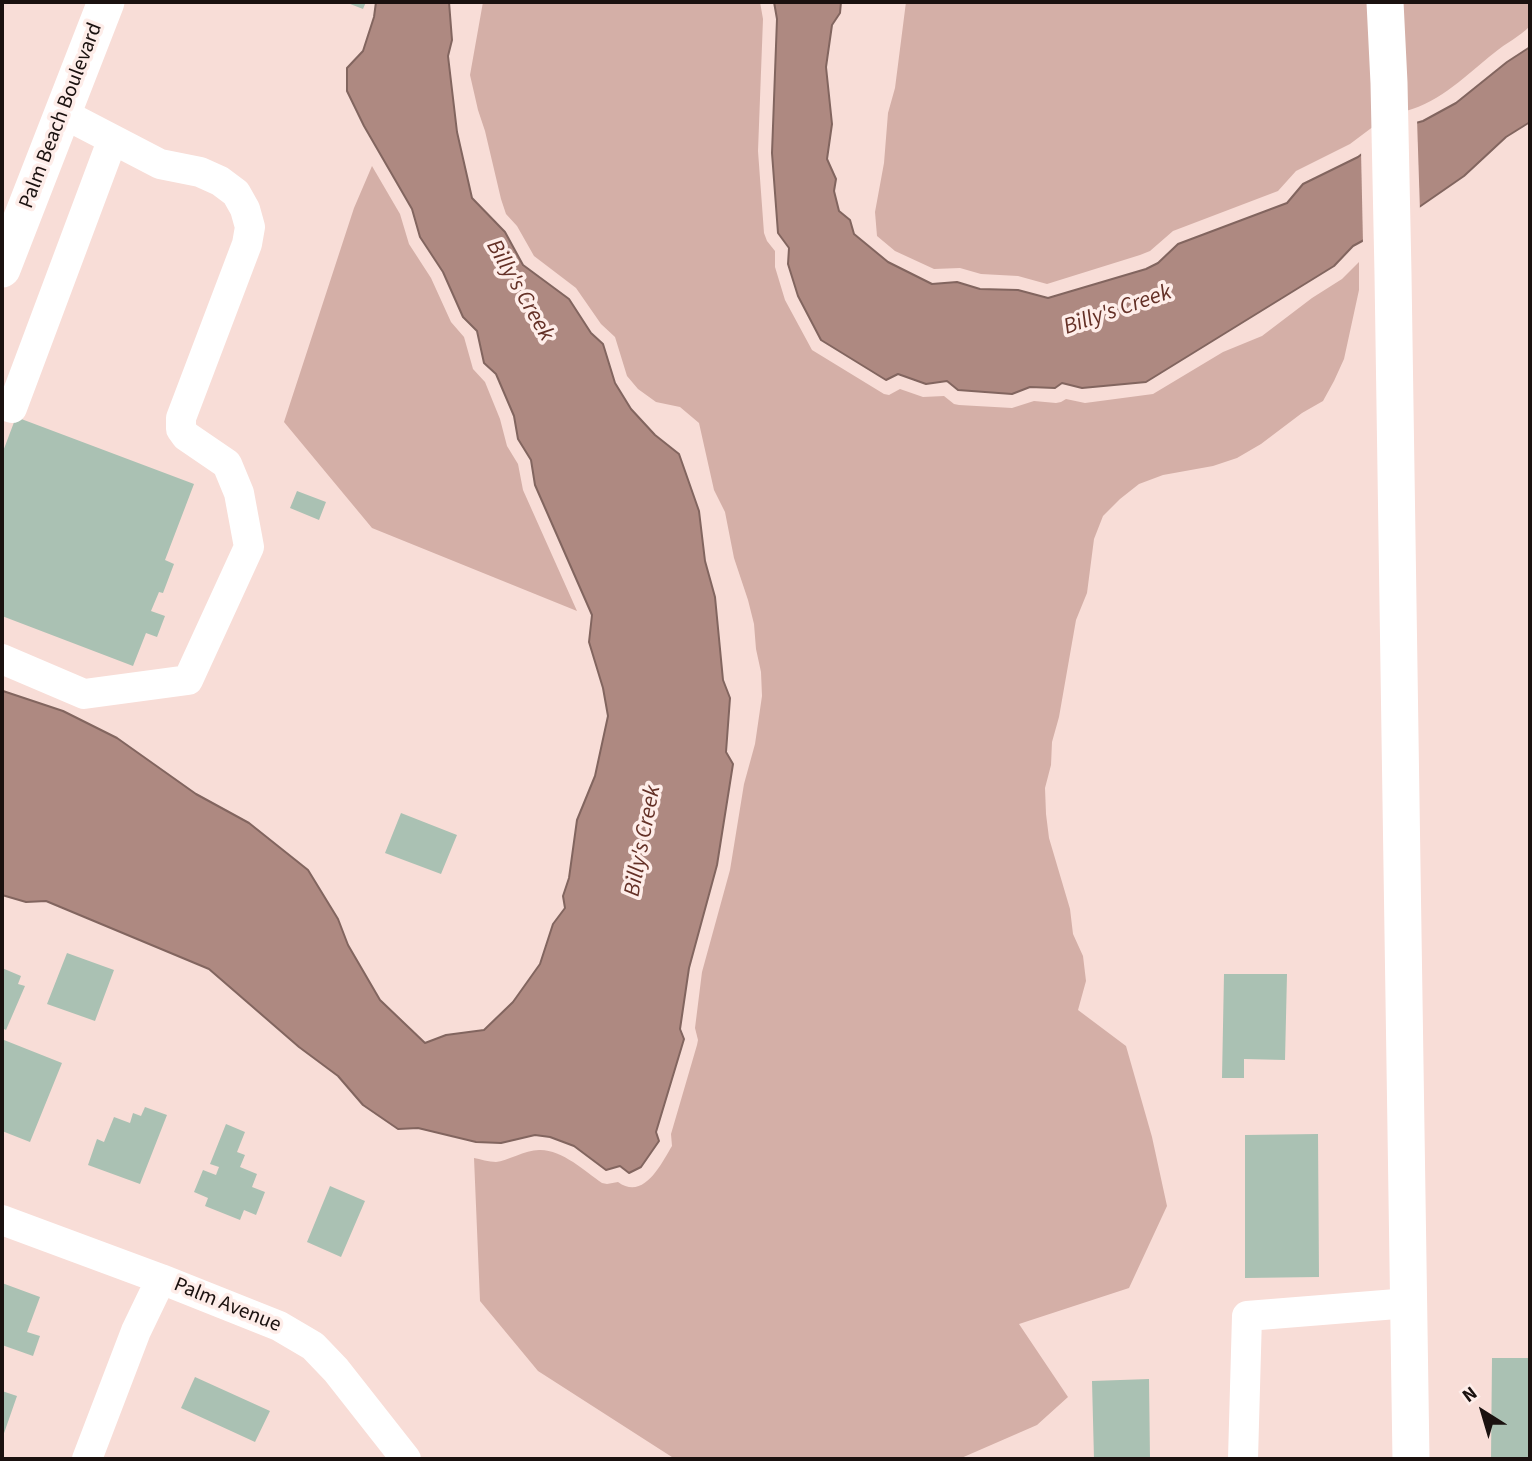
<!DOCTYPE html>
<style>
body{margin:0}
#map{position:relative;width:1532px;height:1461px;overflow:hidden;background:#f8ddd7;font-family:"Source Sans 3",sans-serif}
canvas{display:block}
.frame{position:absolute;inset:0;border:4px solid #1a110f;pointer-events:none}
.north{position:absolute;left:1448px;top:1377px;width:70px;height:70px;-webkit-text-stroke:5px #feede9;paint-order:stroke;rotate:323deg;font-size:19px;font-weight:700;line-height:28px;text-align:center;color:#1a110f}
.north::after{content:'';display:block;margin:auto;width:24px;height:32px;background:#1a110f;clip-path:polygon(50% 0,100% 100%,50% 72%,0 100%)}
</style>
<div id="map">
<canvas width="1532" height="1461"></canvas>
<div class="frame"></div>
<div class="north">N</div>
</div>
<script>
const g = document.querySelector('canvas').getContext('2d');
g.lineJoin = 'round';
function paint(path, color) { g.fillStyle = color; g.fill(path, 'evenodd'); }
function trace(path, color, width, dash) { g.strokeStyle = color; g.lineWidth = width; g.lineCap = dash ? 'butt' : 'round'; g.setLineDash(dash || []); g.stroke(path); }
function label(font, color, halo, rows, align = 'center') {
  g.font = font + ' "Source Sans 3",sans-serif'; g.lineWidth = 7; g.setLineDash([]); g.textBaseline = 'middle'; g.strokeStyle = halo; g.fillStyle = color; for (const [text, x, y, turn = 0] of rows) {
    g.save(); g.translate(x, y); g.rotate((+turn || 0) * Math.PI / 180); g.textAlign = isNaN(turn) ? turn : align; if (halo) g.strokeText(text, 0, 0); g.fillText(text, 0, 0); g.restore();
  }
}
paint(new Path2D(`
 M483 2H760L763 19 758 151 764 233 767 241 775 251V267L785 300 812 350 884 394 889 395 900 389 923 397 944 396 954 404 959 405 1012 408 1034 401 1056 403 1061 402 1066 399 1085 403 1153 394 1223 352 1262 336 1312 298 1342 279 1359 262V290L1344 359 1334 381 1323 401 1302 413 1261 444 1237 458 1213 466 1163 475 1139 484 1120 499 1103 516 1094 539 1087 593 1076 620 1059 717 1052 742 1051 765 1045 788 1046 814 1049 838 1070 909 1073 934 1083 956 1086 981 1078 1010 1126 1046 1152 1137 1167 1206 1129 1288 1019 1324 1068 1397 1037 1425 959 1459H675L538 1371 480 1301 474 1158C480 1159 489 1162 496 1162 507 1161 525 1150 539 1150 561 1149 585 1171 602 1183L607 1184 618 1182C644 1201 661 1164 672 1146L671 1134 697 1045 698 1040 695 1028 702 972 730 870 744 784 755 744 762 696 761 672 756 649 754 624 748 600 734 558 725 512 714 490 699 423 680 407 656 402 638 389 627 376 615 337 601 324 576 288 534 256 517 226 506 214 501 199 485 131 478 110 470 75Z
 M906 2H1369L1374 126 1350 144 1296 171 1278 191 1173 231 1150 251 1140 255 1047 284 1018 276 981 274 960 268 934 269 895 251 877 236 875 212 884 163 888 113 895 88Z
 M1401 2H1530V26C1519 37 1506 43 1494 53 1467 74 1441 102 1406 111Z
 M372 166 400 214 409 244 431 278 451 322 464 337 473 369 485 382 500 419 507 446 518 464 523 490 577 611 372 528 284 422 354 208Z`), '#d4afa7');
const water = new Path2D(`
 M376 2H449L452 40 448 56 457 132 472 198 505 232 523 265 569 299 591 333 603 344 615 383 631 409 655 435 679 454 699 511 705 561 715 597 723 680 730 698 726 752 733 764 717 865 689 968 680 1029 684 1039 656 1132 659 1141 641 1167 629 1173 620 1166 606 1170 574 1146 550 1137 535 1135 501 1143 476 1142 418 1128 398 1129 363 1105 338 1076 299 1047 209 969 46 901 26 902 2 895V692L3 691 63 711 117 738 196 794 249 823 308 870 338 919 348 945 380 1000 425 1043 446 1035 484 1030 513 1002 540 964 553 924 565 908 563 896 569 878 577 820 595 776 608 716 603 688 589 642 592 615 535 485 531 460 518 439 514 416 496 374 484 363 477 331 463 317 443 272 420 237 412 209 364 126 347 91V68L363 51 374 17Z
 M774 2H841L840 13 832 25 826 67 832 124 827 159 836 179 834 191 839 211 850 220 854 234 888 262 932 284 957 282 980 289 1018 290 1048 298 1146 269 1158 263 1178 244 1287 203 1303 184 1358 157 1394 129 1423 121 1456 103 1507 62 1530 47V122L1506 137 1464 176 1399 221 1353 246 1334 266 1146 382 1082 388 1062 383 1055 388 1030 387 1012 394 958 390 947 381 926 384 898 374 886 380 821 340 798 296 788 264 789 248 778 233 772 153 777 19Z`);
paint(water, '#ae8981');
trace(water, '#82655f', 2);
paint(new Path2D(`
 M1417 119 1420 211 1400 224 1363 244 1361 150 1393 126Z`), '#f8ddd7');
paint(new Path2D(`
 M345 2H366L363 9Z
 M16 417 194 484 165 560 174 564 163 593 159 592 151 611 165 616 157 637 146 633 133 666 2 616V454Z
 M297 491 326 502 319 520 290 508Z
 M401 813 457 835 441 874 385 853Z
 M67 953 114 970 95 1021 47 1004Z
 M2 968 21 976 18 984 25 986 6 1030 2 1028Z
 M1224 974H1287L1285 1060 1244 1059V1078H1222Z
 M4 1040 62 1063 30 1142 2 1131V1046Z
 M145 1107 167 1115 140 1184 88 1165 97 1139 104 1142 114 1117 130 1123 133 1113 141 1116Z
 M226 1124 245 1132 237 1152 245 1155 240 1167 257 1174 252 1187 265 1192 256 1215 244 1210 240 1220 205 1206 208 1198 194 1192 203 1170 216 1175 219 1167 210 1164Z
 M1318 1134 1319 1277 1245 1278V1135Z
 M330 1186 365 1201 341 1257 307 1242Z
 M2 1283 40 1297 27 1332 40 1336 33 1356 2 1345Z
 M1492 1358H1530V1459H1491Z
 M195 1377 270 1411 255 1442 181 1408Z
 M1149 1379 1150 1459H1094L1092 1381Z
 M2 1391 17 1396 2 1439Z`), '#aac1b3');
trace(new Path2D(`
 M2 405 12 408 112 141
 M2 659 84 694 188 680 249 547 239 493 227 464 186 436 181 429V418L247 244 250 227 245 209 236 193 220 181 200 172 160 164 62 113
 M2 1220 161 1279 279 1326 313 1346 336 1370 406 1459
 M87 1459 136 1331 161 1279
 M1243 1459 1247 1316 1409 1303`), '#fff', 30);
trace(new Path2D(`
 M1385 2 1389 83 1393 274 1411 1459
 M2 269 106 2`), '#fff', 37);
label('21px', '#1a110f', '#feede9', [
 ["Palm Beach Boulevard",62,116,-69],
 ["Palm Avenue",227,1306,22]
]);
label('italic 23px', '#643026', '#feede9', [
 ["Billy's Creek",519,291,60],
 ["Billy's Creek",1118,311,-19],
 ["Billy's Creek",644,841,-79]
]);
</script>
